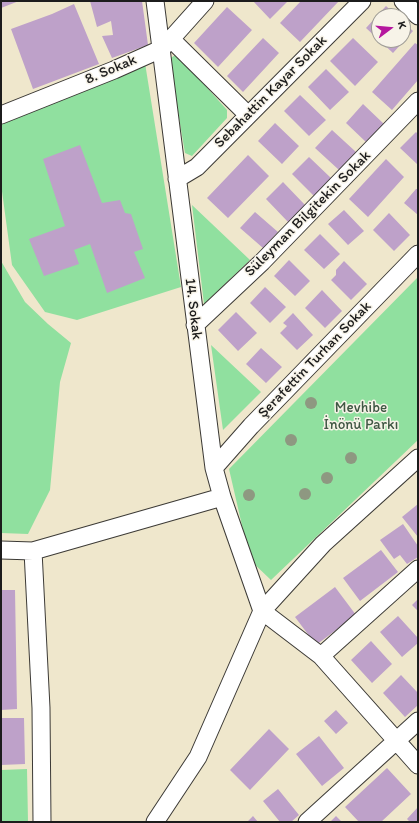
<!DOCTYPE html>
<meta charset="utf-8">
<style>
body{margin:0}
#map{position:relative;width:419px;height:823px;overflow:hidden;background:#efe7cc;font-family:Itim,sans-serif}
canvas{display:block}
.frame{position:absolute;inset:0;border:2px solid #1c1c1c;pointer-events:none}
.north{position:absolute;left:371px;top:8px;width:40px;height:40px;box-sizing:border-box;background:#f7f3e8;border:1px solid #9f9d96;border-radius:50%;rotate:74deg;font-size:11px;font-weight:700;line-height:16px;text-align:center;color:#1c1c1c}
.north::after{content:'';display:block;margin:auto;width:14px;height:18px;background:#b5179e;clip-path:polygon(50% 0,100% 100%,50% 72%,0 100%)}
</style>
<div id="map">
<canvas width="419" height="823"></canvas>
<div class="frame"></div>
<div class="north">K</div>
</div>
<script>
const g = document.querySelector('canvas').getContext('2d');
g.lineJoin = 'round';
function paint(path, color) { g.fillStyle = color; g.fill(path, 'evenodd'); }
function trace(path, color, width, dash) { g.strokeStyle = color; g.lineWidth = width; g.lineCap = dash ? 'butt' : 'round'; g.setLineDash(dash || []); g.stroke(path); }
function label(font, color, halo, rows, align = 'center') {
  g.font = font + ' Itim,sans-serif'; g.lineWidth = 3; g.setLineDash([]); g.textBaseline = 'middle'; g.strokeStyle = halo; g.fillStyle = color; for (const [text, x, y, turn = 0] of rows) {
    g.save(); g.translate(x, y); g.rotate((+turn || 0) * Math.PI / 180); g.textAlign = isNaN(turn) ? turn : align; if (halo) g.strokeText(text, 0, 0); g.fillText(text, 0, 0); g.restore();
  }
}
paint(new Path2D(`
 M177 54 227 110V118L192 156 185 153 169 59Z
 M145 63 181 287 77 320 45 312 12 265 1 184V124Z
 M192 205 250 260 204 304Z
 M1 261 25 302 48 324 71 343 60 382 50 490 28 534 1 533Z
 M418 277V440L271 580 250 560 229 469Z
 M211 345 261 392 223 430Z
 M27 769 28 822H1V770Z`), '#90e09f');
paint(new Path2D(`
 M1 1H19L1 8Z
 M90 1H142L148 45 112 58 102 36 113 35 111 21 97 27Z
 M253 1H288L270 19Z
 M301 1H339L300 42 280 23Z
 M74 4 99 64 33 89 11 29 52 14Z
 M386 6 397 16H379V40L366 28Z
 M227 7 252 30 218 67 194 43Z
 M403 22 413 31 393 53 379 40H403Z
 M263 38 279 53 243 92 227 76Z
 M353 38 378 62 355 86 330 61Z
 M415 43 418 45V80L392 110 372 92Z
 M326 69 349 92 330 110 308 87Z
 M300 95 326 120 309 136 284 111Z
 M363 104 384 124 367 143 346 123Z
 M275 123 299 146 282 164 258 141Z
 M332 130 356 152 339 170 315 148Z
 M416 132 418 134V165L400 148Z
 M80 145 102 203 120 200 125 213 131 214 143 249 134 252 145 278 107 293 90 244 74 250 79 264 44 276 29 239 65 226 43 159Z
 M248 155 269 176 228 218 207 198Z
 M309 157 331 178 314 196 292 174Z
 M386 159 404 177 368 217 349 199Z
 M283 182 306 206 289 223 266 199Z
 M416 189H418V215L404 203Z
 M344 210 364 231 348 245 328 224Z
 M255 212 278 232 263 248 240 228Z
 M389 213 410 235 394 251 373 230Z
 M320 234 340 254 324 269 304 250Z
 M289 260 310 281 295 296 274 276Z
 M344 261 367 284 351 300 331 280 336 275V270Z
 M265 287 286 307 270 323 250 303Z
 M322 290 342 311 325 328 305 308Z
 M236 312 257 333 238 351 218 330Z
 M293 313 313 335 297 350 280 333 287 326 283 323Z
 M261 348 282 367 266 383 246 364Z
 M418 504V537L402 517Z
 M403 524 418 546V557L407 564 400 555 394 559 380 540Z
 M381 550 398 572 360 601 343 578Z
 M335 587 356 615 316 645 295 617Z
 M1 590H15L17 709 1 710Z
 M418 599V611L412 605Z
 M398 616 418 638V643L402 657 380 632Z
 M371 641 392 664 372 683 351 660Z
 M401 675 418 693V705L405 717 383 693Z
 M336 710 348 723 336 734 324 721Z
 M1 718H24L25 764 1 765Z
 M269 729 289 749 250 790 230 770Z
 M319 736 344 768 322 786 296 754Z
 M387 768 411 794 381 822H359L345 807Z
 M278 789 299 815 291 822H280L263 801Z
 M418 807V822H410L407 819Z
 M253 816 258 822H247Z
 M336 816 342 822H330Z`), '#bea1c9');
const street = new Path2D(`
 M155 1 214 468 222 497 262 611
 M403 1 418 16
 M171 39 248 115
 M1 115 114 70 161 49 171 39 205 1
 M177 179 197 167 362 1
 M195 325 262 262 418 101
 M214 468 251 426 418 254
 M1 550 33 551 222 497
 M33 551 41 708 42 822
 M262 611 321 656 418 765
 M321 656 418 569
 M155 822 198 757 262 611 323 544 418 458
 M307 822 418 721`);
trace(street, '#3c3a36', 19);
trace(street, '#fff', 17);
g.fillStyle = '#8e9881';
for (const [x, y] of [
 [311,403],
 [291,440],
 [351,458],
 [327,478],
 [305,494],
 [249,495]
]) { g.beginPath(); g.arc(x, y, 6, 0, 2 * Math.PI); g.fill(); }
label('15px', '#1c1c1c', '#f7f3e8', [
 ["8. Sokak",111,70,-23],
 ["Sebahattin Kayar Sokak",271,92,-45],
 ["Süleyman Bilgitekin Sokak",308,214,-45],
 ["14. Sokak",193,309,83],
 ["Şerafettin Turhan Sokak",315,360,-46]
]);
label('15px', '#3f5743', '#f7f3e8', [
 ["Mevhibe",361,408],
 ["İnönü Parkı",361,425]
]);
</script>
